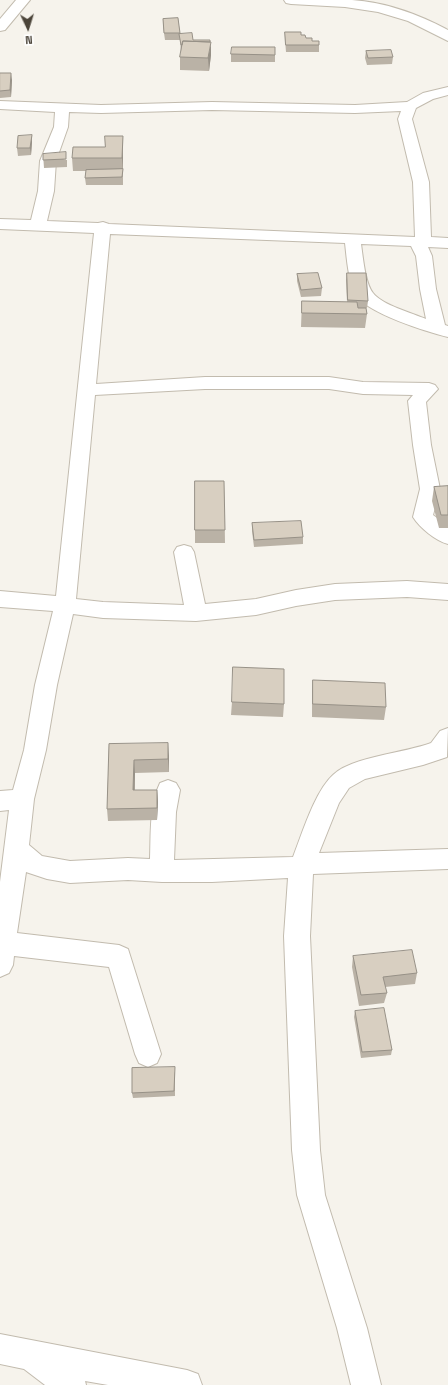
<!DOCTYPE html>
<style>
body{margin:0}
#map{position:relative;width:448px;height:1385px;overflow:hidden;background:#f6f3ec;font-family:"Space Grotesk",sans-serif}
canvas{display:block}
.north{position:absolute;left:8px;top:8px;width:40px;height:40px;-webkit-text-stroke:3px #fff;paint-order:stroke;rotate:176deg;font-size:11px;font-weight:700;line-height:16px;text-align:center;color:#4b4439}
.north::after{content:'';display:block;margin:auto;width:14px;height:18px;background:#4b4439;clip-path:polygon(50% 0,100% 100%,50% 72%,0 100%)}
</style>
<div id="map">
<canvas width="448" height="1385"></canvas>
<div class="north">N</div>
</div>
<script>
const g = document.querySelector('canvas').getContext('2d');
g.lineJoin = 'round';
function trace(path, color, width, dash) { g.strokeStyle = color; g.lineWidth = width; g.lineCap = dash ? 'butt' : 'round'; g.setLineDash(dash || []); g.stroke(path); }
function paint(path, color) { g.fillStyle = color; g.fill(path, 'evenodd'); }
const minor = new Path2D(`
 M16 0H30L5 30 0 31V19Z
 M284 0C307 0 330 0 352 0 384 2 418 14 446 29L448 30V41L408 21 378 12 345 7 291 4 286 3Z
 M448 87V95L433 99 416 108 412 119 429 182 431 237 448 238V248L428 247 432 256 436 289 445 325 448 326V337C427 332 367 313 356 295 348 280 347 260 345 243L110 234 96 384 205 377H329L363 382 429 383 435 385 438 389 426 402 431 445 440 489 433 515 448 526V544C436 541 420 528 413 517L420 489 413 445 408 401 413 395 363 394 329 389H205L95 395 76 599 103 602 184 605 174 552 177 547 184 545 191 547 194 552 205 604 256 599 296 590 335 584 407 581 448 584V600L407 597 335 600 296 606 256 615 196 621 103 618 73 614 57 685 46 750 34 799 29 845 42 856 70 861 128 858 150 859C151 835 149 806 160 783L168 780 176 783 180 790 176 812 174 860 293 857C302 834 315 791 333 775 351 757 405 753 431 743L440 731 448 728 447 757 423 765 365 779 349 788 339 803 319 853 448 849V869L313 874 310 936 320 1150 325 1195 367 1328 381 1385H351L337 1328 297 1195 292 1150 284 936 288 878 212 882H162L128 880 70 883 47 879 26 872 17 933 119 945 128 949 161 1054 157 1063 148 1067 139 1063 135 1054 109 967 14 956 13 965 9 973 0 977V882L9 810 0 811V791L13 790 24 750 35 685 53 611 0 607V591L56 596 94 233 0 229V219L31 220 38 191 40 161 54 127 55 112 0 109V101L101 105 212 102 355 105 407 102 423 93ZM212 110 355 113 401 111 398 119 413 182 415 237 109 224 103 222 98 223 47 221 54 191 56 161 68 127 69 112 101 113ZM361 244 411 246 416 256 420 289 426 319C412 313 382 305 373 293 365 283 363 257 361 244Z
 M0 1334 187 1370 198 1374 202 1385H108L85 1381 86 1385H45L24 1369 0 1364Z`);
trace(minor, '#c2bbae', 2);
paint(minor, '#fff');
paint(new Path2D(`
 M178 18 180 34 193 40 211 55 209 71 180 70V57L181 52 180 40H165L163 26V19Z
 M285 32 301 35 306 38 312 41 319 45V52H286L285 39Z
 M275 47V62H231V54Z
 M366 51 393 57 392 64 367 65 365 58Z
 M0 73 12 80 11 97 0 98Z
 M32 135V142L31 155 18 156 17 148Z
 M123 136V185H86L85 178 86 171H73L72 158 105 147Z
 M43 154 67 160V167L44 168Z
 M347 273 368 301 367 308H366L367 314 365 328 301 327 302 301 347 302 346 280Z
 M297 274 322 288 321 296 301 297 297 281Z
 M224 481 225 543H195V530Z
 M448 486V528H439L432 501 434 487Z
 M252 523 303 537V544L254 547 252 531Z
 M313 680 386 707 384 720 312 717V692Z
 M232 702 284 704 283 717 231 715Z
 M109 744 169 756V772L135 773V790H157L158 802 157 820 108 821 107 809Z
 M353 956 417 973 415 984 385 987 387 993 384 1003 359 1006 352 967Z
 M355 1011 392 1050 391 1055 361 1058 354 1017Z
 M175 1072V1096L133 1098 132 1093Z`), '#bab2a6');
paint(new Path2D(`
 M211 42V55L209 71 208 58Z
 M11 73 12 80 11 97 10 90Z
 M32 135V142L31 155 30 148Z
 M123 136V171L122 158Z
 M168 743 169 756V772L168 759Z
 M134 760 135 773 134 803 133 790Z
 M157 790 158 802 157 820Z`), '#979187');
const building = new Path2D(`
 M178 18 180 33H164L163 19Z
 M285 32H301V35H305L306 38H312V41H319V45H286Z
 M192 33 193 40H210V42L183 41 182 45H181L179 34Z
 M183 41 211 42 208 58 180 57Z
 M232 47H275V55L231 54Z
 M391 50 393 57 368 58 366 51Z
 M0 73H11L10 90 0 91Z
 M32 135 30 148H17L18 136Z
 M105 136H123L122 158H72L73 147H105Z
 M66 152V159L43 160V154Z
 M123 169 122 177 85 178 86 170Z
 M318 273 322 288 301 290 297 274Z
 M347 273H366L368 301 348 300Z
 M302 301 357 302 358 308H366L367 314 302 313Z
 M195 481H224L225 530H195Z
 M448 486V515H441L434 487Z
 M301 521 303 537 254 540 252 523Z
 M233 667 284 669V704L232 702Z
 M313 680 385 683 386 707 313 704Z
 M168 743V759L134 760 133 790H157V808L107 809 109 744Z
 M412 950 417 973 383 977 387 993 361 995 353 956Z
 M384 1008 392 1050 362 1052 355 1011Z
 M175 1067 174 1091 132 1093V1068Z`);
paint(building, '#d8cfc1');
trace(building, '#979187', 1);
</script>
